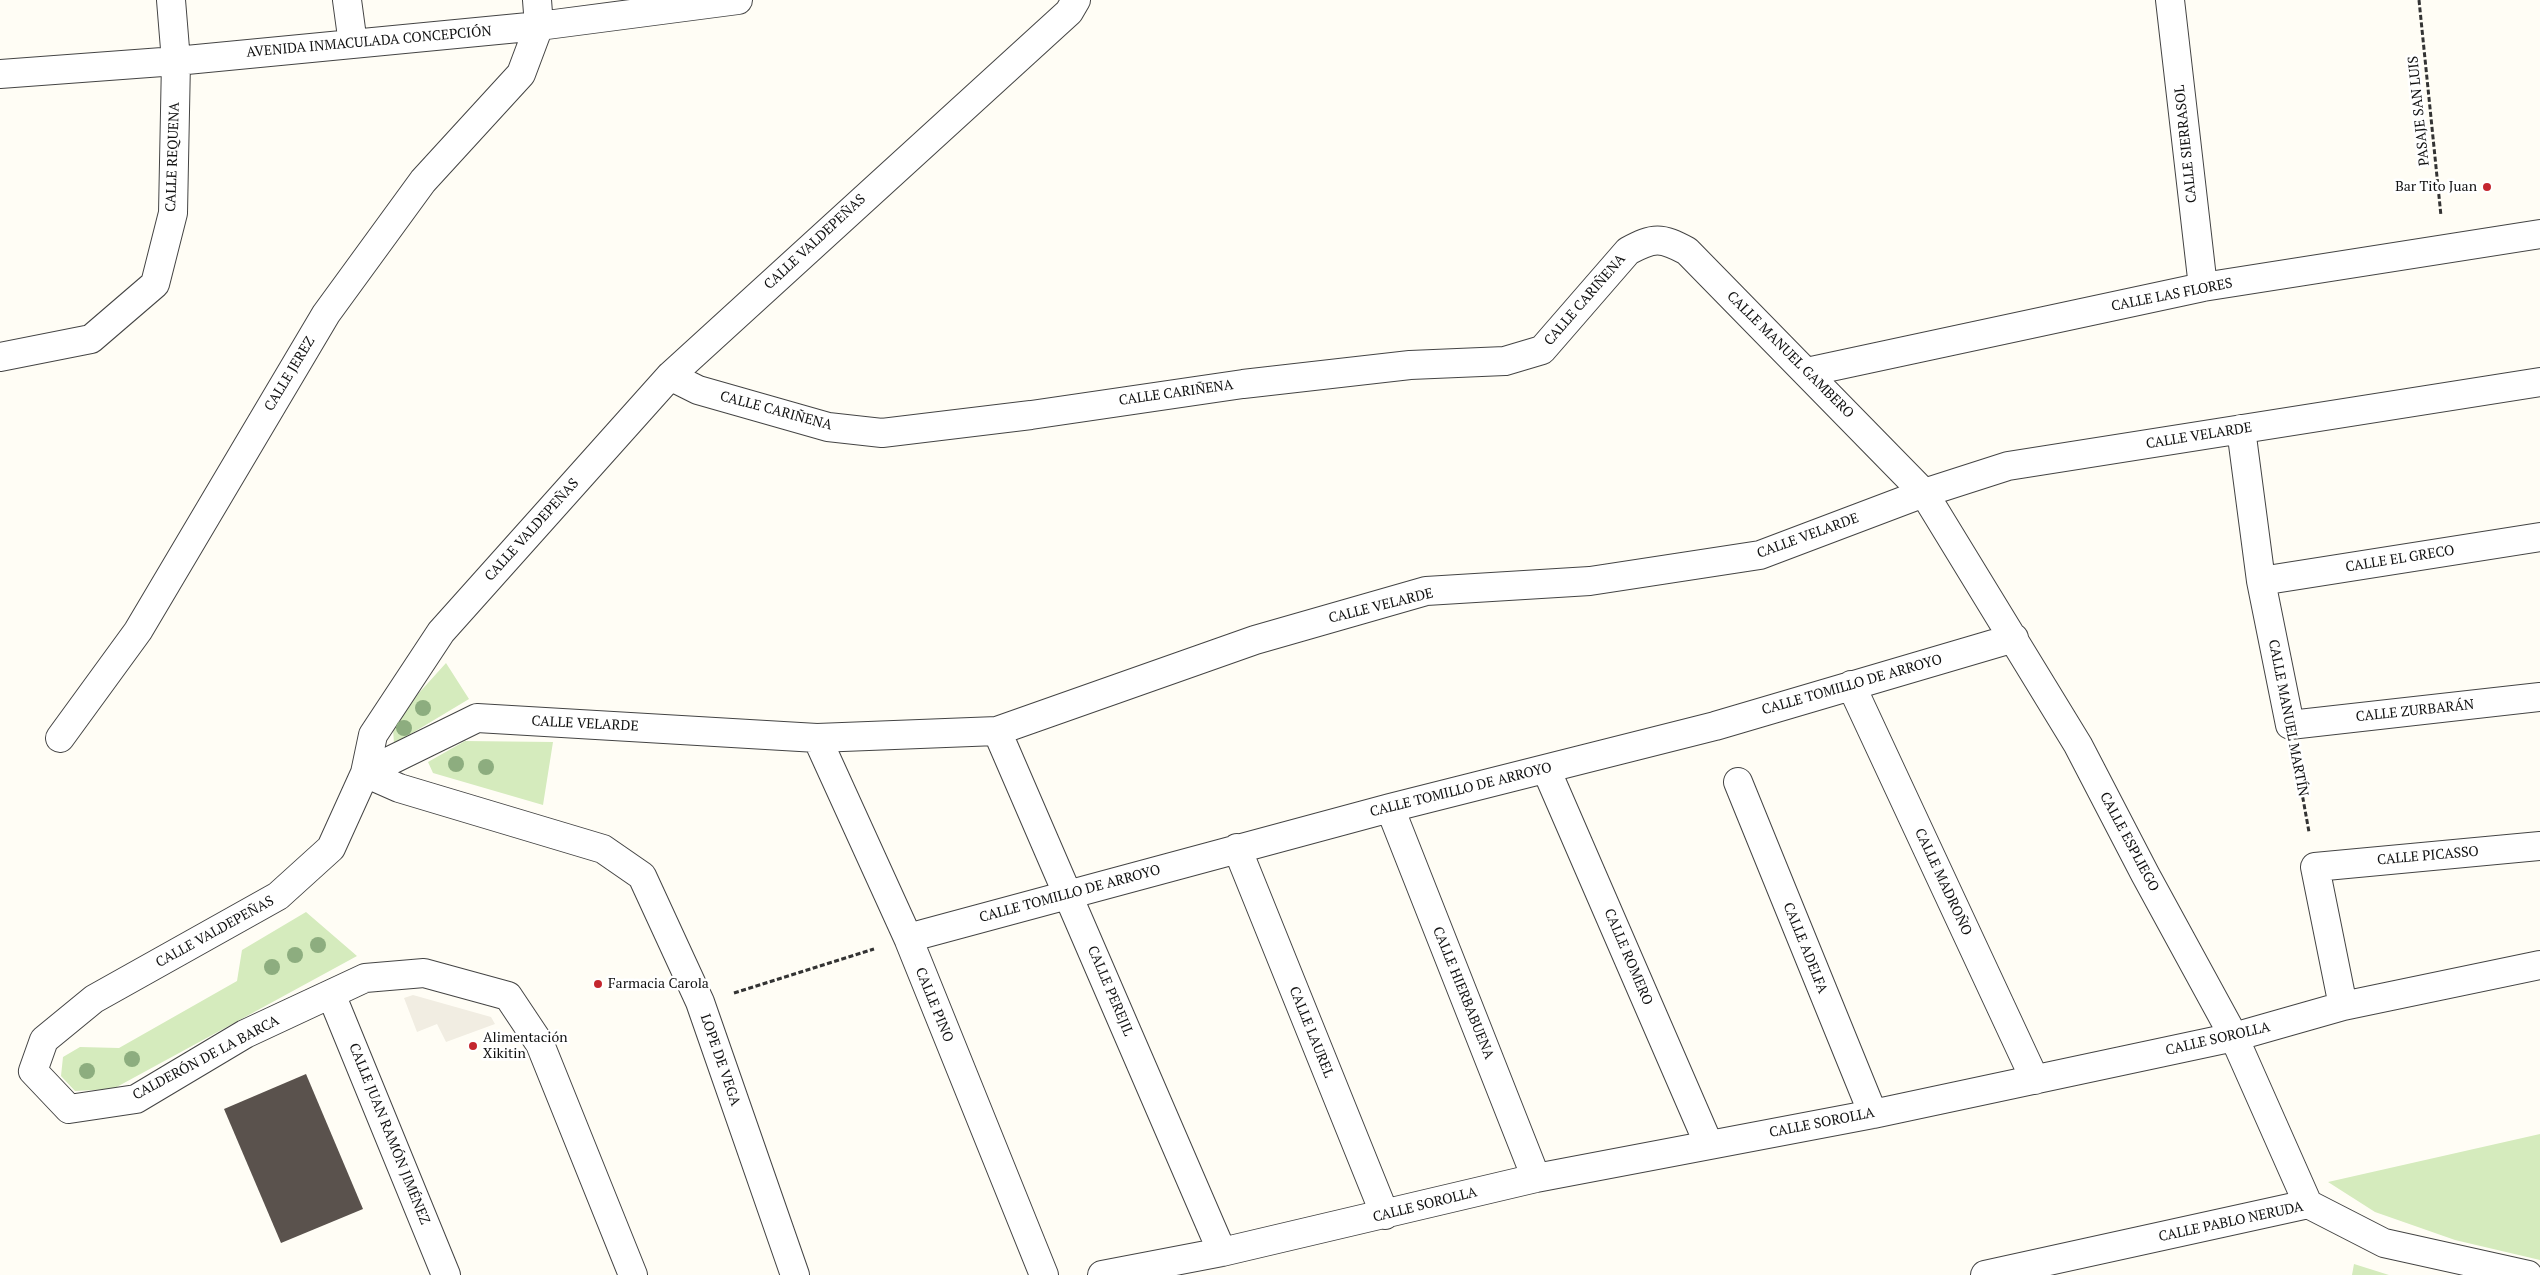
<!DOCTYPE html>
<meta charset="utf-8">
<style>
body{margin:0}
canvas{display:block;background:#fffdf5}
</style>
<canvas width="2540" height="1275"></canvas>
<script>
const g = document.querySelector('canvas').getContext('2d');
g.lineJoin = 'round';
function paint(path, color) { g.fillStyle = color; g.fill(path, 'evenodd'); }
function trace(path, color, width, dash) { g.strokeStyle = color; g.lineWidth = width; g.lineCap = dash ? 'butt' : 'round'; g.setLineDash(dash || []); g.stroke(path); }
function label(font, color, halo, rows, align = 'center') {
  g.font = font + ' "PT Serif",serif'; g.lineWidth = 5; g.setLineDash([]); g.textBaseline = 'middle'; g.strokeStyle = halo; g.fillStyle = color; for (const [text, x, y, turn = 0] of rows) {
    g.save(); g.translate(x, y); g.rotate((+turn || 0) * Math.PI / 180); g.textAlign = isNaN(turn) ? turn : align; if (halo) g.strokeText(text, 0, 0); g.fillText(text, 0, 0); g.restore();
  }
}
paint(new Path2D(`
 M446 663 469 699 394 744 393 728 418 694Z
 M465 741 553 742 543 805 433 773 428 762Z
 M306 912 357 956 113 1089 75 1091 61 1076 63 1057 80 1047 119 1048 237 981 242 950Z
 M2540 1134V1260L2455 1240 2375 1212 2328 1182Z
 M2354 1264 2389 1275H2352Z`), '#d5ebbd');
paint(new Path2D(`
 M413 995 491 1017 495 1024 446 1042 437 1024 417 1032 404 998Z`), '#f1ede2');
paint(new Path2D(`
 M306 1074 363 1209 281 1243 224 1109Z`), '#5a524d');
const minor = new Path2D(`
 M347 0 353 44
 M2170 0 2203 287
 M0 74 176 61 539 26 738 0
 M0 357 91 339 155 284 173 213 176 61 171 0
 M1807 372 2203 287 2540 234
 M670 376 698 390 828 427 882 433 1031 415 1243 384 1410 365 1505 361 1542 350 1628 251C1654 237 1661 237 1687 251L1924 493 2078 745 2145 874 2234 1037 2308 1204
 M2241 429 2261 581 2290 725 2540 697
 M2261 581 2540 537
 M1851 685 2035 1080
 M997 731 1222 1252
 M60 738 138 631 326 314 423 181 521 74 539 26 537 0
 M817 738 908 938 1044 1275
 M1546 769 1709 1145
 M365 773 477 718 817 738 997 731 1255 640 1426 591 1590 581 1760 555 1924 493 2008 466 2540 382
 M365 773 399 788 603 849 642 876 700 1002 795 1275
 M1738 782 1873 1114
 M1390 808 1536 1178
 M1237 848 1385 1215
 M908 938 1390 808 1715 726 2014 638
 M331 994 446 1275
 M2343 1006 2315 867 2540 846
 M633 1275 540 1044 508 996 424 973 365 978 245 1034 136 1099 69 1109 33 1071 44 1040 94 999 278 896 331 848 365 773 373 735 441 632 670 376 1069 12 1076 0
 M1102 1275 1222 1252 1536 1178 1873 1114 2234 1037 2343 1006 2540 965
 M1985 1275 2308 1204 2384 1243 2528 1275`);
trace(minor, '#444', 30);
trace(new Path2D(`
 M2419 0 2441 216
 M2296 760 2309 832
 M734 993 874 949`), '#333', 3, [5, 2.5]);
trace(minor, '#fff', 28);
g.fillStyle = '#8dad7f';
for (const [x, y] of [
 [423,708],
 [404,728],
 [456,764],
 [486,767],
 [318,945],
 [295,955],
 [272,967],
 [132,1059],
 [87,1071]
]) { g.beginPath(); g.arc(x, y, 8, 0, 2 * Math.PI); g.fill(); }
for (const [x, y, r, color] of [
 [2487,187,5,"#c4262e"],
 [598,984,5,"#c4262e"],
 [473,1046,5,"#c4262e"]
]) { const dot = new Path2D(); dot.arc(x, y, r, 0, 2 * Math.PI); g.fillStyle = color; g.fill(dot); trace(dot, '#fff', 2); }
label('14px', '#111', '#fff', [
 ["AVENIDA INMACULADA CONCEPCIÓN",369,42,-5],
 ["PASAJE SAN LUIS",2419,111,-96],
 ["CALLE SIERRASOL",2186,144,-96],
 ["CALLE REQUENA",173,157,-88],
 ["CALLE VALDEPEÑAS",815,242,-43],
 ["CALLE LAS FLORES",2172,295,-11],
 ["CALLE CARIÑENA",1585,300,-49],
 ["CALLE MANUEL GAMBERO",1790,355,45],
 ["CALLE JEREZ",290,374,-59],
 ["CALLE CARIÑENA",1176,393,-8],
 ["CALLE CARIÑENA",776,411,15],
 ["CALLE VELARDE",2199,436,-9],
 ["CALLE VALDEPEÑAS",532,530,-48],
 ["CALLE VELARDE",1808,536,-20],
 ["CALLE EL GRECO",2400,559,-9],
 ["CALLE VELARDE",1381,606,-14],
 ["CALLE TOMILLO DE ARROYO",1852,685,-16],
 ["CALLE ZURBARÁN",2415,711,-6],
 ["CALLE MANUEL MARTÍN",2288,718,79],
 ["CALLE VELARDE",585,724,3],
 ["CALLE TOMILLO DE ARROYO",1461,790,-14],
 ["CALLE ESPLIEGO",2129,842,62],
 ["CALLE PICASSO",2428,856,-5],
 ["CALLE MADROÑO",1943,882,65],
 ["CALLE TOMILLO DE ARROYO",1070,894,-15],
 ["CALLE VALDEPEÑAS",215,932,-29],
 ["CALLE ADELFA",1805,948,68],
 ["CALLE ROMERO",1628,957,67],
 ["CALLE PEREJIL",1110,991,67],
 ["CALLE HIERBABUENA",1463,993,68],
 ["CALLE PINO",934,1005,68],
 ["CALLE LAUREL",1311,1032,68],
 ["CALLE SOROLLA",2218,1039,-13],
 ["CALDERÓN DE LA BARCA",206,1058,-28],
 ["LOPE DE VEGA",720,1060,71],
 ["CALLE SOROLLA",1822,1123,-11],
 ["CALLE JUAN RAMÓN JIMÉNEZ",389,1134,68],
 ["CALLE SOROLLA",1425,1205,-14],
 ["CALLE PABLO NERUDA",2231,1222,-12]
]);
label('14px', '#111', '#fff', [
 ["Bar Tito Juan",2477,187,"right"],
 ["Farmacia Carola",608,984],
 ["Alimentación",483,1038],
 ["Xikitin",483,1054]
], 'left');
</script>
